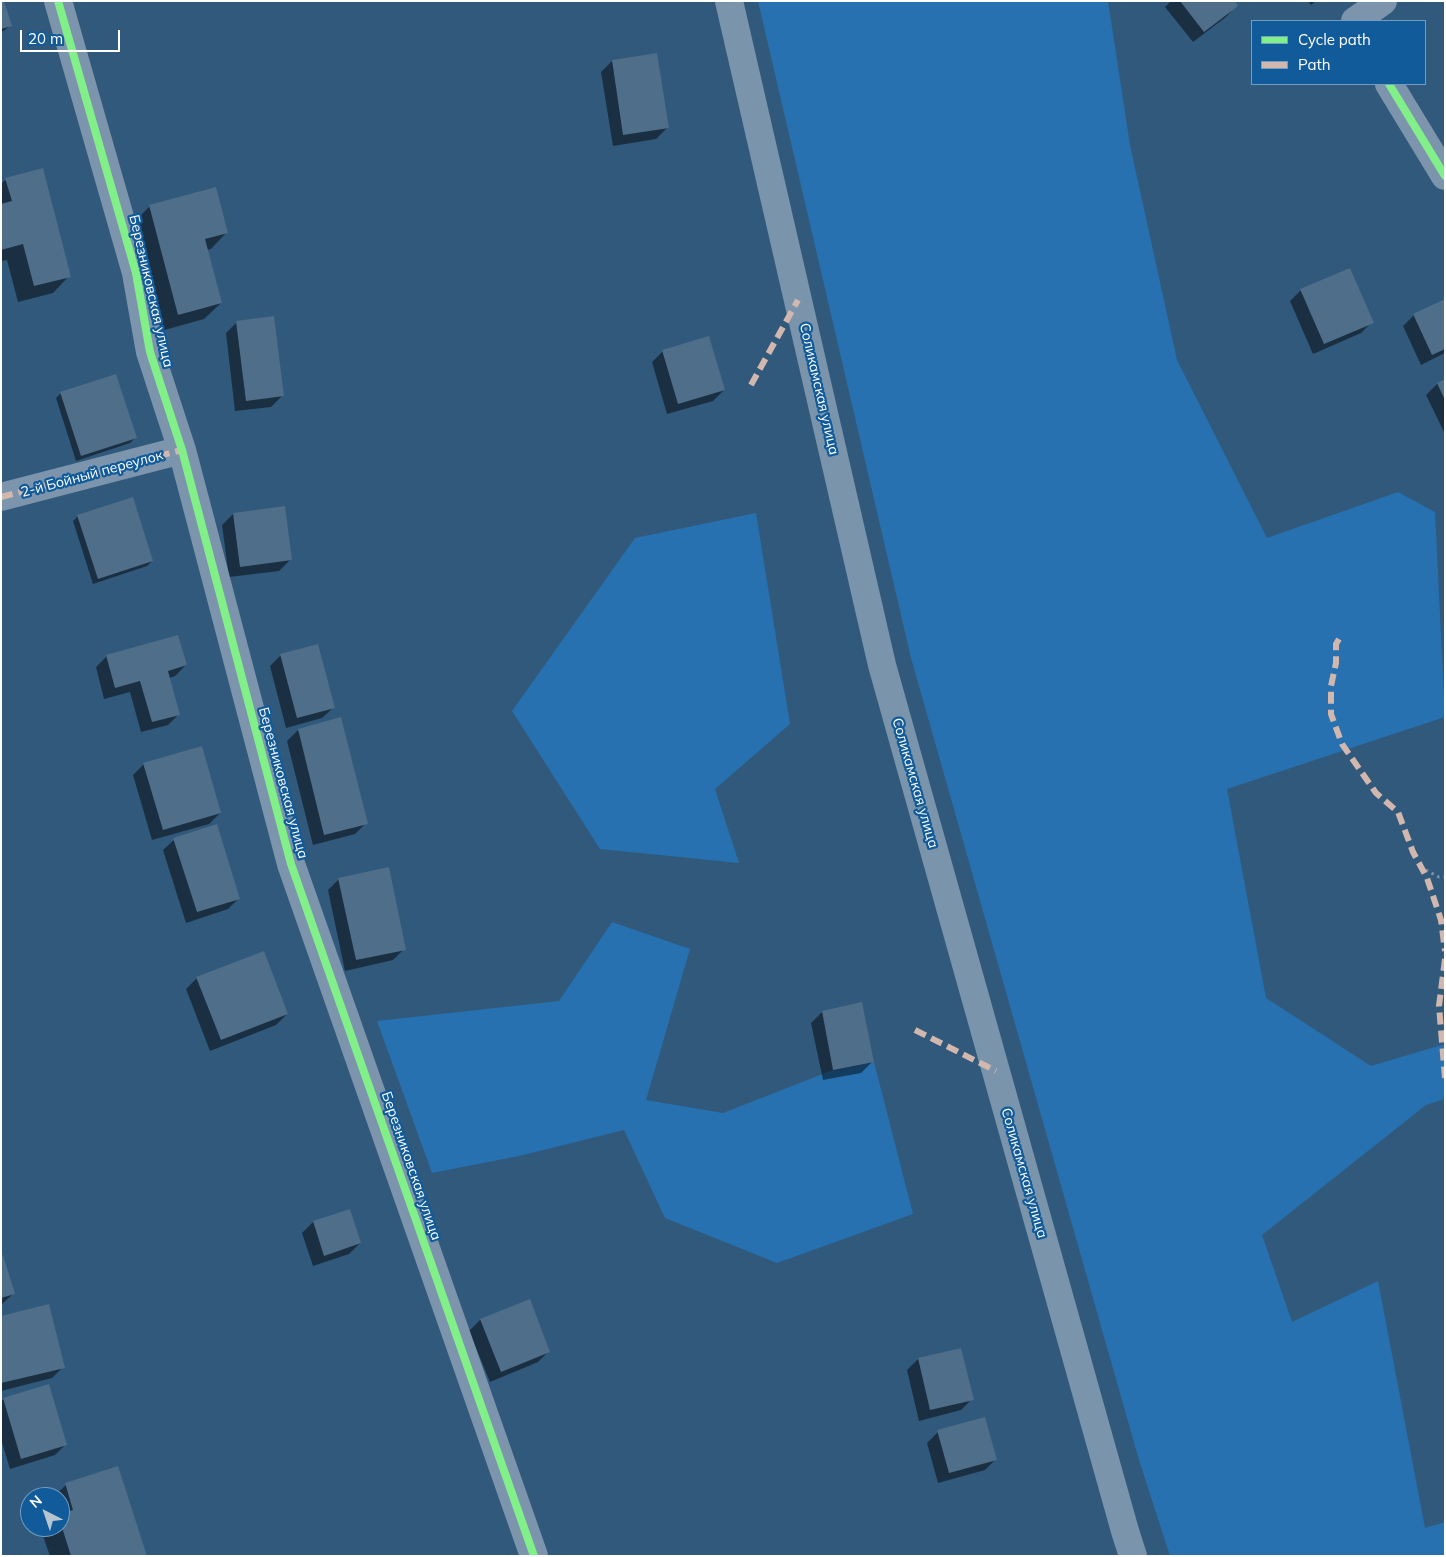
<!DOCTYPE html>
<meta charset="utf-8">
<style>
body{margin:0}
#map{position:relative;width:1446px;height:1557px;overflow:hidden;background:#31597b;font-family:Mulish,sans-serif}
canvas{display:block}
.frame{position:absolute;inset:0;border:2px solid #fff;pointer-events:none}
.legend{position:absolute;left:1251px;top:20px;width:175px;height:65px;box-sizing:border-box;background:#125b9a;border:1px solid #719dc2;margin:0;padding:6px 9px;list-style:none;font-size:15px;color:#fff}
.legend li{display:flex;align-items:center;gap:10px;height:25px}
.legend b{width:25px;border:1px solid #719dc2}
.north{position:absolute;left:20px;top:1487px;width:50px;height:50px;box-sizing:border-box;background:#125b9a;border:1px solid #719dc2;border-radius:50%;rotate:319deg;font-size:14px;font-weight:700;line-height:20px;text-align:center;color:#fff}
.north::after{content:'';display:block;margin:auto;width:18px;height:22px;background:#b7c5d1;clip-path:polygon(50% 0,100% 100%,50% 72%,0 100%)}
.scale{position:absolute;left:20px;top:30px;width:100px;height:22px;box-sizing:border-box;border:2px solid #fff;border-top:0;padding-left:6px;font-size:15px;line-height:18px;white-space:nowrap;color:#fff;-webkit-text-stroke:4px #125b9a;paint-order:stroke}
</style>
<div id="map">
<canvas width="1446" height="1557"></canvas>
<div class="frame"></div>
<ul class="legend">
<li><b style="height:6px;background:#82f089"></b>Cycle path</li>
<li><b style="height:6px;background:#d1b7ad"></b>Path</li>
</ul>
<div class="north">N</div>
<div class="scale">20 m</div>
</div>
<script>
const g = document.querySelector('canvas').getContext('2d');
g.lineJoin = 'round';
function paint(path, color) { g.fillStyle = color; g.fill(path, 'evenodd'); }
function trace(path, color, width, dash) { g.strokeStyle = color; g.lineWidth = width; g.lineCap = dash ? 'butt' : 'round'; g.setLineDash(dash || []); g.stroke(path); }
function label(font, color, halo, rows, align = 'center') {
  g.font = font + ' Mulish,sans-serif'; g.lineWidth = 4.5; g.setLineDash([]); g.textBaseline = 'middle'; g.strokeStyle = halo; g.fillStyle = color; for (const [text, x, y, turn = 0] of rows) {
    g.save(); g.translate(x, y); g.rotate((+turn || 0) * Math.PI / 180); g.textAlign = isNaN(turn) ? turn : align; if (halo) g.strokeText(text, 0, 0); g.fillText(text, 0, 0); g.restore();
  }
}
paint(new Path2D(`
 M758 1H1108L1130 145 1177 360 1267 538 1398 492 1435 512 1445 717 1227 789 1266 998 1371 1066 1445 1044V1099L1426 1105 1262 1235 1292 1322 1378 1281 1425 1528 1445 1522V1556H1170L1139 1460 911 658Z
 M756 513 790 724 715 789 739 863 600 849 512 711 635 538Z
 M612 922 690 949 646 1100 723 1113 833 1070 874 1062 913 1214 777 1263 665 1218 624 1130 519 1156 432 1173 377 1021 559 1001Z`), '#2771b0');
paint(new Path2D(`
 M1 1 10 25 5 30 1 32Z
 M1171 1H1233L1236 6 1226 17 1193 42 1165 7Z
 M1308 1H1316L1311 5Z
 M612 61 667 128 656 139 613 146 601 72Z
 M6 179 69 276 53 293 18 302 7 260 1 261V184Z
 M215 189 227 232 211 249 207 250 221 303 204 319 161 331 133 223 149 207Z
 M1301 290 1372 322 1361 333 1313 354 1290 301Z
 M1445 301V353L1421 365 1403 326 1414 315Z
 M237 322 282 396 271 407 235 411 226 333Z
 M663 351 724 390 713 401 667 414 652 362Z
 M1445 381V431L1444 432 1426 395 1437 384Z
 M61 393 135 438 130 443 76 461 56 398Z
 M233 514 290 560 279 571 229 577 222 525Z
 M78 516 152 561 147 566 93 584 73 521Z
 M281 655 333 708 322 718 286 728 270 666Z
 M107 656 186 665 175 676 169 678 179 714 168 725 141 732 130 692 104 699 96 667Z
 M298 730 366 823 355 834 313 845 287 741Z
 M144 764 220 813 209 824 152 840 133 775Z
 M174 840 239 898 228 909 186 923 163 850Z
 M339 879 404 949 393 960 345 971 328 890Z
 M197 978 287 1014 276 1025 210 1051 186 989Z
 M822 1012 872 1062 861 1073 823 1080 811 1023Z
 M349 1210 360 1243 349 1254 313 1266 302 1233 313 1222Z
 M1 1257 13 1294 1 1305Z
 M529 1301 549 1351 538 1362 490 1382 469 1331 480 1320Z
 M1 1317 63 1367 52 1378 1 1391Z
 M960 1349 972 1399 961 1410 919 1421 907 1370 918 1359Z
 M4 1399 66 1444 55 1455 10 1469 1 1439V1401Z
 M938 1432 996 1459 985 1470 938 1483 927 1443Z
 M66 1485 145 1556H50L42 1533 48 1527H60V1497H53Z`), '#0007');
paint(new Path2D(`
 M1 1H4L12 26 1 29Z
 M1180 1H1235L1238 6 1204 32Z
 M657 53 669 128 623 135 612 60Z
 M43 168 71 277 34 286 23 244 1 250V204L12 201 5 178Z
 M216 187 228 233 205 239 222 303 178 315 149 205Z
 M1350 268 1374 323 1324 344 1300 289Z
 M1445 299V349L1432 355 1413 314Z
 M274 316 284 396 246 401 236 321Z
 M709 336 725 390 678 404 662 350Z
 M116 374 137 438 81 456 60 392Z
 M1445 379V400L1437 383Z
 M133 497 153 561 98 579 77 515Z
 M285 506 292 560 240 567 233 513Z
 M178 635 187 665 168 671 180 715 152 722 140 681 115 688 106 655Z
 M318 644 335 708 297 718 280 654Z
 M341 717 368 824 324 835 298 729Z
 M202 746 221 813 163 830 143 763Z
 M217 824 240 899 197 912 173 838Z
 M389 867 406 950 356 960 338 878Z
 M264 951 288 1014 221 1040 196 977Z
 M862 1002 874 1062 833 1070 822 1011Z
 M350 1209 361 1243 324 1256 313 1221Z
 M3 1255 15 1294 1 1298V1256Z
 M530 1299 550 1352 501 1372 480 1319Z
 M49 1304 65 1368 1 1383V1316Z
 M961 1348 974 1400 930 1410 918 1358Z
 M49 1384 67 1445 21 1459 3 1398Z
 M985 1417 997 1460 949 1473 937 1430Z
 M118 1466 147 1556H71L60 1521V1514L73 1510 65 1483Z`), '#4f6e89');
trace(new Path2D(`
 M1420 867 1439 877H1445`), '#7c95ad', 3, [2.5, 4]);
trace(new Path2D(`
 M58 1 136 273 150 352 182 450 291 864 534 1556
 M1355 21 1383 1
 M1389 84 1445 176
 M1 497 182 450`), '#7c95ad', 28);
trace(new Path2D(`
 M729 1 882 665 1125 1531 1133 1556`), '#7994ab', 28);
trace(new Path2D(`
 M751 385 798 300
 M1 497 182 450
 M1339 639 1336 644V663L1331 686V714L1342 744 1376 793 1398 812 1413 852 1427 878 1441 920 1445 951
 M1445 959 1439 1006 1445 1078
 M915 1030 996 1071`), '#d1b7ad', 6, [12, 6]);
trace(new Path2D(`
 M58 1 136 273 150 352 182 450 291 864 534 1556
 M1389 84 1445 176`), '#82f089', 8);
label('14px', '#fff', '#125b9a', [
 ["Березниковская улица",151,291,77],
 ["Соликамская улица",819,389,77],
 ["2-й Бойный переулок",92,474,-15],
 ["Березниковская улица",283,783,75],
 ["Соликамская улица",915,783,74],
 ["Березниковская улица",411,1166,71],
 ["Соликамская улица",1024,1173,74]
]);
</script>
